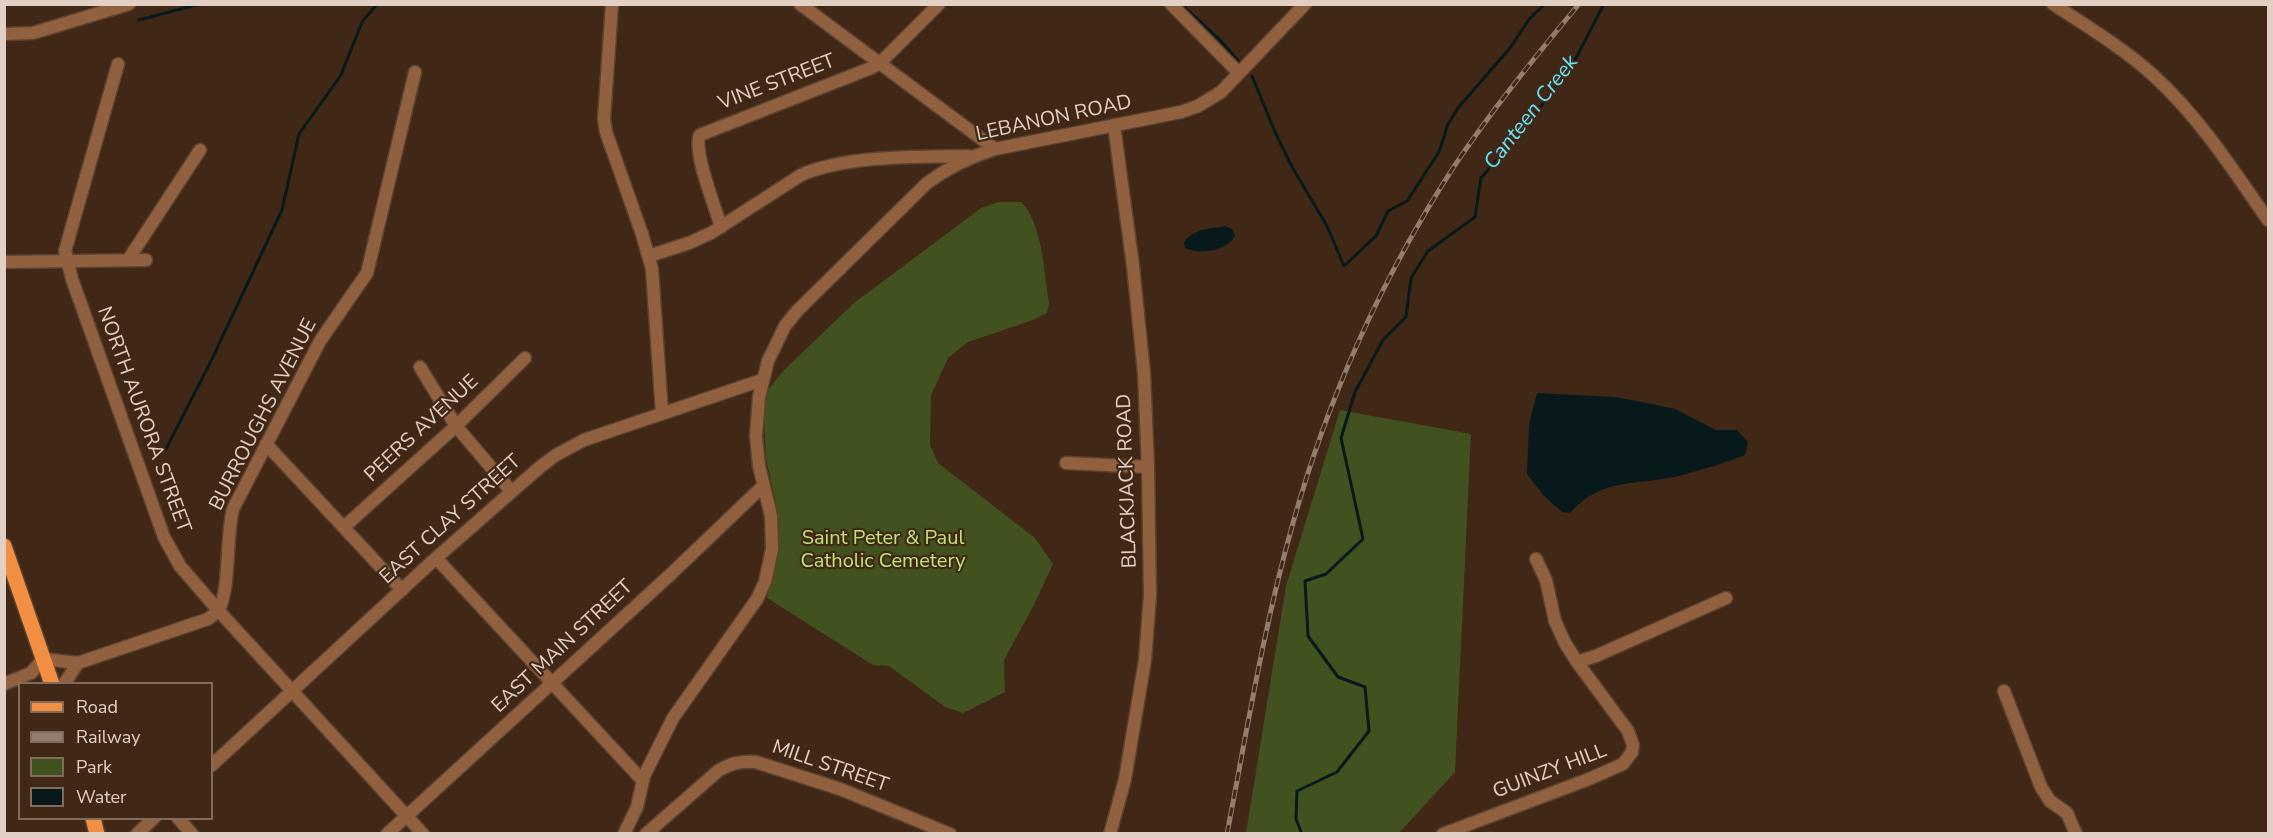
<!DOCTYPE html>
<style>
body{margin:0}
#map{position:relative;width:2273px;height:838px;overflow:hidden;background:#412715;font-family:"Nunito Sans",sans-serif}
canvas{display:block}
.frame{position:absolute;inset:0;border:6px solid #e2d0c5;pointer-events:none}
.legend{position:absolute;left:18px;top:682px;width:195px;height:138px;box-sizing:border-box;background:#412715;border:2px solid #816b5b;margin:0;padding:8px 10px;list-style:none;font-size:18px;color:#e2d0c5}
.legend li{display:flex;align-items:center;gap:12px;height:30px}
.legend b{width:30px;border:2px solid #816b5b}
</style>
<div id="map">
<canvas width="2273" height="838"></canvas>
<div class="frame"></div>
<ul class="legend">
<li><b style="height:8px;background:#f28f42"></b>Road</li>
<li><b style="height:8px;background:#937d6f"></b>Railway</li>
<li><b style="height:16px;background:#41521f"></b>Park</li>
<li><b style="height:16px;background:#08191c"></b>Water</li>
</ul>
</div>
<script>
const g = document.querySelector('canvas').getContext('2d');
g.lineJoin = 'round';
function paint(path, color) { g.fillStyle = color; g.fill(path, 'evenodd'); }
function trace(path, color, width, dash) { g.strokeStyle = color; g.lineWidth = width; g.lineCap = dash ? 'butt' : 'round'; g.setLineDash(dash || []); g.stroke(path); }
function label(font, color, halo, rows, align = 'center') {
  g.font = font + ' "Nunito Sans",sans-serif'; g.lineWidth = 4.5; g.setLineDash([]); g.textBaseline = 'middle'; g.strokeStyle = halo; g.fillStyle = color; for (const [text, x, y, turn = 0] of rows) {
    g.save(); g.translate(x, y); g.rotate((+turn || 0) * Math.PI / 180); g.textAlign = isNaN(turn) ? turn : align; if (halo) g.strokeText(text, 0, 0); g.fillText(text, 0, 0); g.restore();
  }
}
paint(new Path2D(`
 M999 202H1021C1043 223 1044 274 1049 303L1047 313 1033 320 968 342 948 358 931 395 930 445 938 463 1035 538 1053 564 1034 605 1004 660 1005 692 963 713 945 707 889 666 873 665 767 598 777 554 779 528 775 499 766 459 764 416 767 391 784 370 854 303 981 208Z
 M1340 410 1471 434 1455 772 1399 833H1246L1286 586Z`), '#41521f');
paint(new Path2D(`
 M1226 226 1233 230 1235 236C1227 251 1200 255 1185 248L1184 242C1194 228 1210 229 1226 226Z
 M1537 393 1615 397 1647 403 1675 409 1716 430H1737L1748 442 1745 455C1723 464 1700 470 1678 476 1637 486 1601 477 1570 513L1562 512 1543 495 1527 474 1529 425Z`), '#08191c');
trace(new Path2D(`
 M1181 4 1220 40 1239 62
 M139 20 196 5 212 4
 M1252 76 1275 132 1291 165 1327 226 1344 266 1376 236 1388 211 1407 201 1439 152 1448 124 1458 108 1510 48 1530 18 1545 4
 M166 449 212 359 282 210 299 134 341 75 362 22 377 4
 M1302 834 1296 819 1297 791 1337 772 1369 731 1365 687 1338 677 1308 636 1305 581 1326 574 1363 539 1341 438 1355 392 1383 340 1406 317 1411 278 1428 251 1475 217 1481 178 1531 120 1576 58 1604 4`), '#08191c', 3);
const minor = new Path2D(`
 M612 4 604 119 606 132 642 234 652 269 662 413
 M800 4 995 149
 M1171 4 1239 73
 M2053 4C2088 27 2123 48 2154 76 2200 118 2233 170 2268 220
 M4 34 33 33 129 4
 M118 64 65 251 72 279 164 537 180 566 218 610 423 834
 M721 227C716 209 692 150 700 135L871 68 880 63 939 4
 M649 256 689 243 711 233 801 175C847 155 918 157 969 156
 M128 260 200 150
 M4 262 146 260
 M420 367 456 426 511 491
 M266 444 402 590
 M1066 463 1148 467
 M344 527 456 426 525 358
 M436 558 643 781
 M1577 662 1596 656 1726 598
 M4 684 31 673 43 659 78 663 208 619C212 616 216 613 219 609 230 590 226 535 233 509L320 341 367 273 415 72
 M64 684 78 663
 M2004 691 2041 787 2050 801 2067 813 2076 834
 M212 765 436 558 540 467 556 455 584 440 762 380
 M178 818 192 834
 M137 834 154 818
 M387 834 671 574 763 486
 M624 834 637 807 644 776 673 718 757 599 765 582 772 549 771 516 759 466 756 436 759 397 768 361 785 326 797 311 927 183C949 167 969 157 995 149L1181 112 1198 106 1221 92 1305 4
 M646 834 718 771C731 763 740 761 756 762L840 789 950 834
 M1110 834 1125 779 1145 660 1150 595 1148 467 1144 373 1133 266 1114 125
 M1443 834 1589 779 1623 764 1632 752 1633 745 1628 731 1577 662 1565 643 1555 621 1546 580 1536 559`);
const major = new Path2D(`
 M4 546 52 684
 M93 818 97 834`);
trace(minor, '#5b4231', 15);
trace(major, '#5b4231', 18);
trace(minor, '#91613f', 12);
trace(major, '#f28f42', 15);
const rail = new Path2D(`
 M1227 834C1247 730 1264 625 1293 523 1328 397 1382 278 1453 168 1491 111 1535 57 1579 4`);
trace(rail, '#937d6f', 5);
trace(rail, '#412715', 3, [9]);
label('20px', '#e2d0c5', '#412715', [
 ["VINE STREET",777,83,-21],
 ["LEBANON ROAD",1054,119,-12],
 ["BURROUGHS AVENUE",264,415,-63],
 ["NORTH AURORA STREET",143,420,70],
 ["PEERS AVENUE",422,429,-43],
 ["BLACKJACK ROAD",1128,481,-92],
 ["EAST CLAY STREET",451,520,-42],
 ["EAST MAIN STREET",563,647,-43],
 ["MILL STREET",830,767,19],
 ["GUINZY HILL",1550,772,-21]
]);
label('20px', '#bde575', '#412715', [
 ["Saint Peter & Paul",883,539],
 ["Catholic Cemetery",883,562]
]);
label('italic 21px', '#63e6f9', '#412715', [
 ["Canteen Creek",1532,113,-52]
]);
</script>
